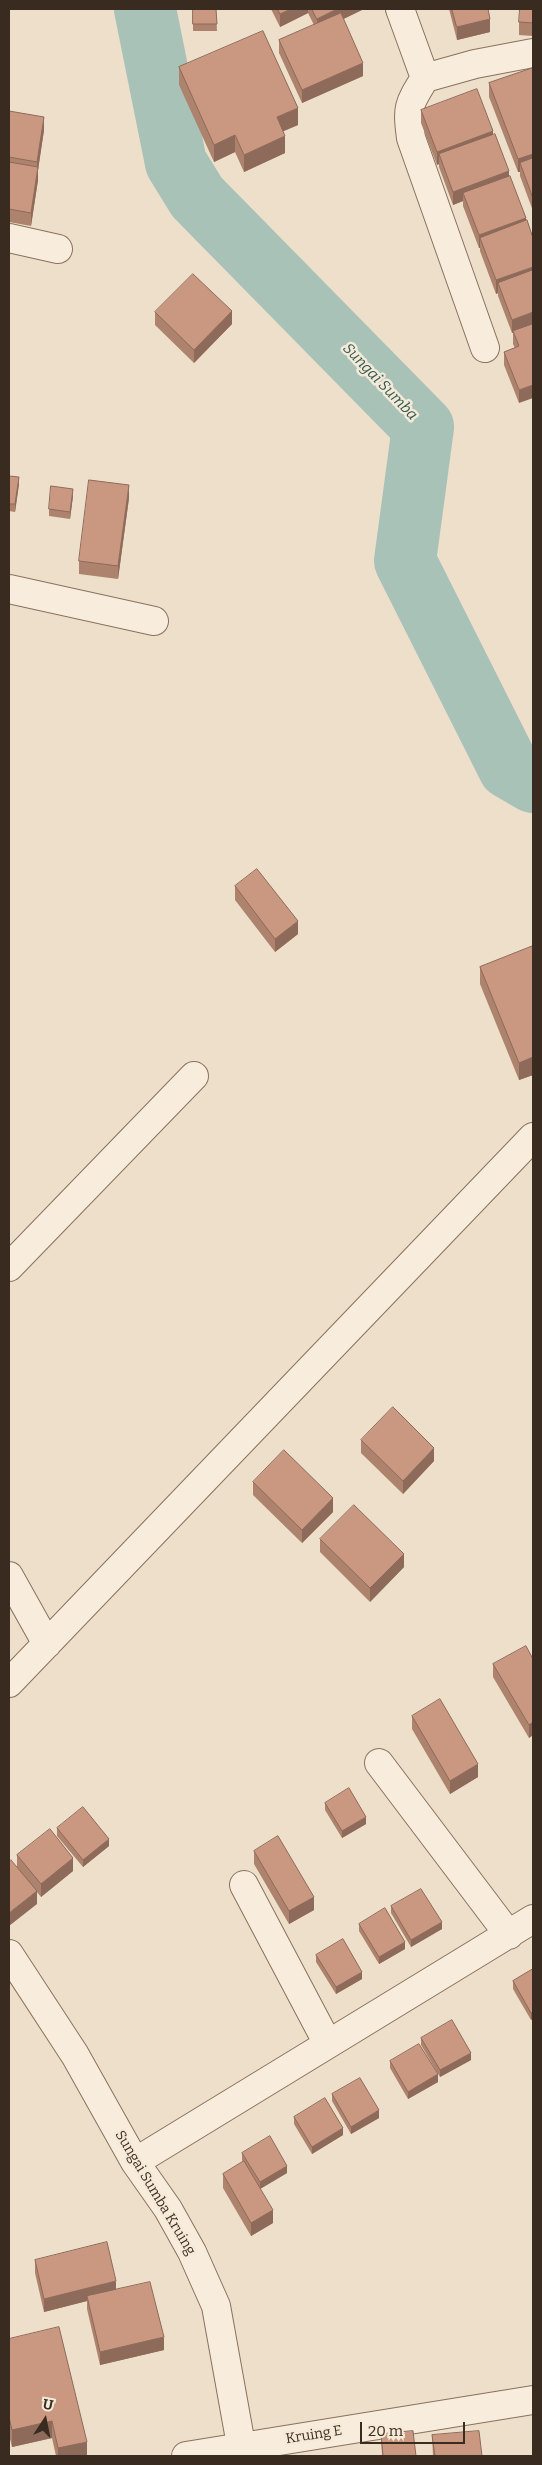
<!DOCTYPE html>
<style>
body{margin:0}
#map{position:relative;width:542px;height:2465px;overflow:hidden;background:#eddfc9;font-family:Bitter,serif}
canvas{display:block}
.frame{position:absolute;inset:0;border:10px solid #3a2b21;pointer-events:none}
.north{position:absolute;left:20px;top:2395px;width:50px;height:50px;-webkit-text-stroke:4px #f5ead8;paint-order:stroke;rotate:11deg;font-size:14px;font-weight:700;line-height:20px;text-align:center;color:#3a2b21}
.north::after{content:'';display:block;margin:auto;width:18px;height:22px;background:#3a2b21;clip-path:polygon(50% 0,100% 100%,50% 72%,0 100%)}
.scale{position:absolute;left:360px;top:2422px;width:105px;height:22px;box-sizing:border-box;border:2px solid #3a2b21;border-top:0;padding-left:6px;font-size:15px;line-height:18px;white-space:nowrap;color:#3a2b21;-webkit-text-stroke:4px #f5ead8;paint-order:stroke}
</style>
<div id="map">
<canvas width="542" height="2465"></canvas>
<div class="frame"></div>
<div class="north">U</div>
<div class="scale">20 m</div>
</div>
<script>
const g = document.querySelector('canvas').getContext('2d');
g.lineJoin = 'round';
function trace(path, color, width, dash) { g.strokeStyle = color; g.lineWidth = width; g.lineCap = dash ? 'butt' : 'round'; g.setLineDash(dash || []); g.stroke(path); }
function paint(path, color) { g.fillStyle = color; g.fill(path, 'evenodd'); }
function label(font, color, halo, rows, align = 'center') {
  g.font = font + ' Bitter,serif'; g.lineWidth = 5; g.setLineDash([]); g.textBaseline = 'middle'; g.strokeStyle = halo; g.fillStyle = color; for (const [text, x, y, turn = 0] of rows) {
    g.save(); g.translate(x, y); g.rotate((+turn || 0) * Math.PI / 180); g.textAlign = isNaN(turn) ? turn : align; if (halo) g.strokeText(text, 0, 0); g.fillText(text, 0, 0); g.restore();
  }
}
trace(new Path2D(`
 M145 9 176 163 197 197 423 427 405 561 509 768 533 782`), '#a9c2b8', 62);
const street = new Path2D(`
 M400 9 425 78
 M9 238 58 249
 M485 348 411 138C407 107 408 105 425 78L475 64 533 53
 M9 589 154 621
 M9 1267 194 1076
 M9 1576 47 1644
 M9 1683 533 1137
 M379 1763 509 1935
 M244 1885 328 2044
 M9 1954 75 2055 135 2162 168 2209 192 2252 216 2306 243 2456
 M135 2162 533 1919
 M186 2456 533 2400`);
trace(street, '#89715e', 30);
trace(street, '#f8eddc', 28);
paint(new Path2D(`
 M193 9H216L217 31H193Z
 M271 9H364L343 19 363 76 302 103 279 53V40L314 25 308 13 280 27Z
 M449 9H488L490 32 457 40Z
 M533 9V36L519 35V22Z
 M179 67 298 125 283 131 285 153 244 172 235 152 214 162 179 85Z
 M533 68V211L520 176V172H518L489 97V83Z
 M421 110 493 135 509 176 526 218 519 403 504 365V352L515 348 513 344V332L512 333 498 296V293L496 294 480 251V248H479L463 206V201L453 205 439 167V164L437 165 421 123Z
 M9 111 44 130 38 170V180L31 226 9 222Z
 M155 312 232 324 194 363 155 325Z
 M9 476 19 484 15 512 9 511Z
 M73 496 70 519 49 516V509Z
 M129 498 118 579 79 574V561Z
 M235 886 298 934 275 952 235 900Z
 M533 946V1075L519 1080 480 984V967Z
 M361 1440 434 1461 403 1494 361 1453Z
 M253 1482 333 1512 302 1543 253 1495Z
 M320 1539 404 1567 370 1602 320 1552Z
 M533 1659V1735L529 1738 493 1677V1664Z
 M412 1716 478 1777 450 1794 412 1729Z
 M325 1803 366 1824 342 1838 325 1810Z
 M57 1828 109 1846 83 1867 57 1836Z
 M254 1851 314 1910 289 1924 254 1864Z
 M17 1855 73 1871 41 1897 37 1892V1904L17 1867Z
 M391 1906 442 1929 411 1947 391 1913Z
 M359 1924 405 1949 379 1964 359 1931Z
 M316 1955 362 1979 336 1994 316 1962Z
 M533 1969 531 2020 513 1989V1981Z
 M421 2038 471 2060 440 2077 421 2045Z
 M390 2061 438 2082 408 2099 390 2068Z
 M332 2094 379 2118 351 2134 332 2101Z
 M294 2117 343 2135 312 2154 294 2124Z
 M242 2153 287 2173 260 2189 273 2223 251 2236 223 2188V2174L243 2162 242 2160Z
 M35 2260 116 2289 164 2350 100 2365 87 2309V2301L44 2312 35 2273Z
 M9 2339 87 2456H56L52 2438 12 2447 9 2435Z
 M381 2434 416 2456H382Z
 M432 2435 482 2456H433Z`), '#ae836e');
paint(new Path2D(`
 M291 9H308V13L280 27V14Z
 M337 9H364L317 32V19Z
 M490 19V32L457 40V27Z
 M363 63V76L302 103V90Z
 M298 108V125L277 134V117Z
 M44 117V130L38 170V180L31 226V213L37 172V162Z
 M493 131V145L439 154V164L437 165V152Z
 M235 135V152L214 162V145Z
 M285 136V153L244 172V155Z
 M533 154V167L520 163V172H518V159Z
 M509 171V184L463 193V201L453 205V192Z
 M526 218V231L480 238V248H479V235Z
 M533 267V280L498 283V293L496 294V280Z
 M232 311V324L194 363V350Z
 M533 312V325L512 333V320Z
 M533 385V398L519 403V390Z
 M19 477V484L15 512V504Z
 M129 485V498L118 579V566Z
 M73 489V496L70 519V512Z
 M298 921V934L275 952V939Z
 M533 1057V1075L519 1080V1063Z
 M434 1448V1461L403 1494V1481Z
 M333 1498V1512L302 1543V1530Z
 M404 1554V1567L370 1602V1588Z
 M533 1722V1735L529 1738V1725Z
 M478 1764V1777L450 1794V1781Z
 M366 1817V1824L342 1838V1831Z
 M109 1839V1846L83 1867V1860Z
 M73 1858V1871L41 1897V1884Z
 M37 1891V1904L9 1926V1913Z
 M314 1897V1910L289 1924V1911Z
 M442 1922V1929L411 1947V1940Z
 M405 1942V1949L379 1964V1957Z
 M362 1972V1979L336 1994V1987Z
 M533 2012V2019L531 2020V2013Z
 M471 2053V2060L440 2077V2070Z
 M438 2074V2082L408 2099V2092Z
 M379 2110V2118L351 2134V2127Z
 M343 2128V2135L312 2154V2147Z
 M287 2166V2173L260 2189V2182Z
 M273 2210V2223L251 2236V2223Z
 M116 2281V2295L87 2296V2301L44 2312V2299Z
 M164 2337V2350L100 2365V2352Z
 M52 2421V2438L12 2447V2430Z
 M87 2442V2456H58V2448Z`), '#8d6a5a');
const building = new Path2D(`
 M193 9H216L217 24H193Z
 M278 9H291L280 14Z
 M312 9H337L317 19Z
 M452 9H488L490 19 457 27Z
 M520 9H533V23L519 22Z
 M341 13 363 63 302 90 279 40Z
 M263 31 298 108 277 117 285 136 244 155 235 135 214 145 179 67Z
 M533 68V154L518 159 489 83Z
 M477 89 493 131 437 152 421 110Z
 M9 111 44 117 37 162 9 157Z
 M495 134 509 171 453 192 439 154Z
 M533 158V198L520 163Z
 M9 162 38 167 31 213 9 209Z
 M510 176 526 218 479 235 463 193Z
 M527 220 533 238V267L496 280 480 238Z
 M533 270V312L512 320 498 283Z
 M193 274 232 311 194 350 155 312Z
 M533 324V385L519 390 504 352 519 346 513 331Z
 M9 476 19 477 15 504H9Z
 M89 480 129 485 118 566 79 561Z
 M51 486 73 489 70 512 49 509Z
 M257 869 298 921 275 939 235 886Z
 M533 946V1057L519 1063 480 967Z
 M393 1407 434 1448 403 1481 361 1440Z
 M284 1450 333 1498 302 1530 253 1482Z
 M354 1505 404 1554 370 1588 320 1539Z
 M526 1646 533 1659V1722L529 1725 493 1664Z
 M440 1699 478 1764 450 1781 412 1716Z
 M349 1788 366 1817 342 1831 325 1803Z
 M83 1807 109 1839 83 1860 57 1828Z
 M50 1829 73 1858 41 1884 17 1855Z
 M278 1836 314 1897 289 1911 254 1851Z
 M11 1860 37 1891 9 1913V1862Z
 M421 1889 442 1922 411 1940 391 1906Z
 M385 1908 405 1942 379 1957 359 1924Z
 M343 1939 362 1972 336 1987 316 1955Z
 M533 1969V2012L531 2013 513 1981Z
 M452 2020 471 2053 440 2070 421 2038Z
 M419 2044 438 2074 408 2092 390 2061Z
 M360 2078 379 2110 351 2127 332 2094Z
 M325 2098 343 2128 312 2147 294 2117Z
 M270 2136 287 2166 260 2182 242 2153Z
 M244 2161 273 2210 251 2223 223 2174Z
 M107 2242 116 2281 44 2299 35 2260Z
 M150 2282 164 2337 100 2352 87 2296Z
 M59 2327 87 2442 58 2448 52 2421 12 2430 9 2417V2339Z
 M413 2431 416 2456H383L381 2434Z
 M479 2431 482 2456H435L432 2435Z`);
paint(building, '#ca9880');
trace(building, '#8d6a5a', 1);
label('14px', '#3a2b21', '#f5ead8', [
 ["Sungai Sumba Kruing",155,2193,59],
 ["Kruing E",314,2435,-9]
]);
label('italic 15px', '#315953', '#f5ead8', [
 ["Sungai Sumba",380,382,46]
]);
</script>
